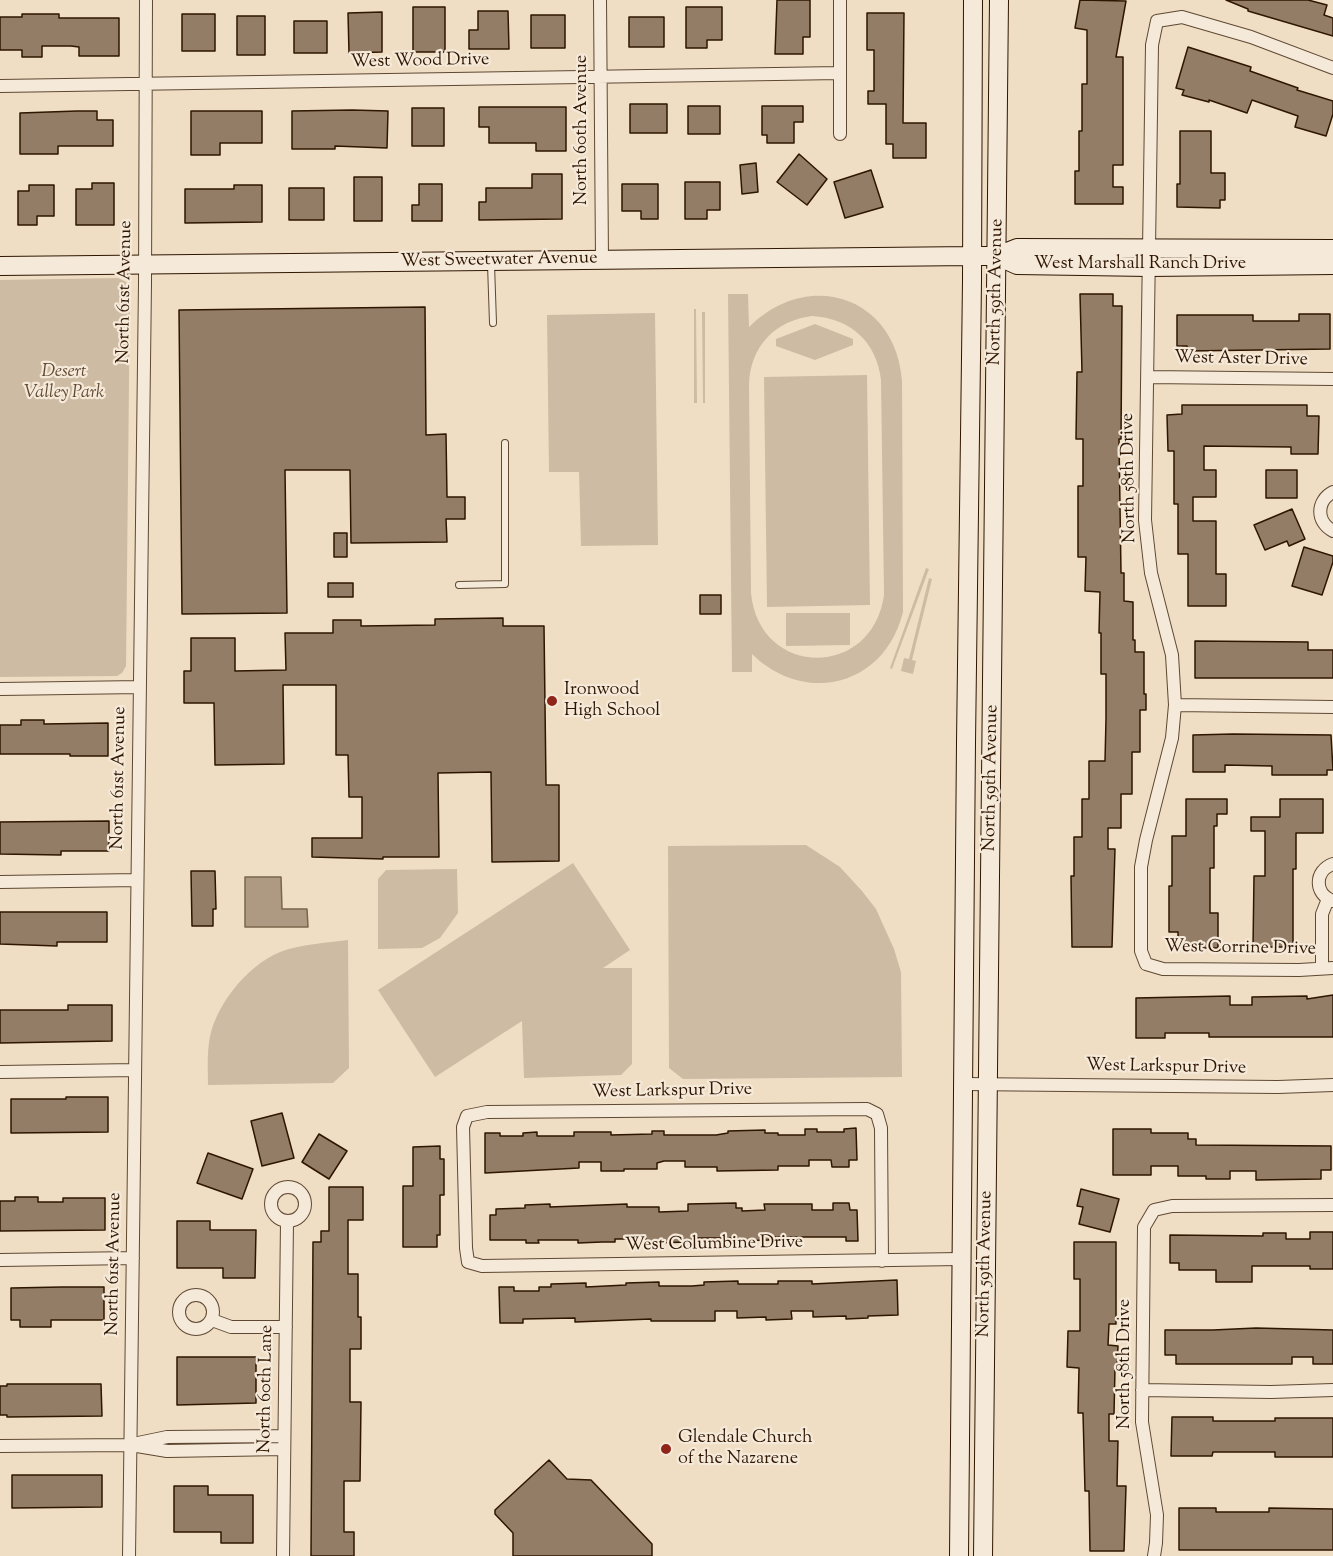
<!DOCTYPE html>
<style>
body{margin:0}
canvas{display:block;background:#efddc4}
</style>
<canvas width="1333" height="1556"></canvas>
<script>
const g = document.querySelector('canvas').getContext('2d');
g.lineJoin = 'round';
function paint(path, color) { g.fillStyle = color; g.fill(path, 'evenodd'); }
function trace(path, color, width, dash) { g.strokeStyle = color; g.lineWidth = width; g.lineCap = dash ? 'butt' : 'round'; g.setLineDash(dash || []); g.stroke(path); }
function label(font, color, halo, rows, align = 'center') {
  g.font = font + ' "Sorts Mill Goudy",serif'; g.lineWidth = 4.5; g.setLineDash([]); g.textBaseline = 'middle'; g.strokeStyle = halo; g.fillStyle = color; for (const [text, x, y, turn = 0] of rows) {
    g.save(); g.translate(x, y); g.rotate((+turn || 0) * Math.PI / 180); g.textAlign = isNaN(turn) ? turn : align; if (halo) g.strokeText(text, 0, 0); g.fillText(text, 0, 0); g.restore();
  }
}
paint(new Path2D(`
 M118 278 126 282 130 288 126 666 122 673 117 676 0 677V280Z
 M728 294H748L749 327C808 268 896 296 902 381L903 612C885 686 805 706 752 654V672H732ZM812 316C850 318 877 342 881 380L884 595C872 680 759 678 751 593L749 385C750 347 774 321 812 316Z
 M694 309H696L697 403H694Z
 M702 312H705V403H703Z
 M655 313 658 545 581 546 579 472H549L547 315Z
 M815 324 853 339V345L815 360 776 346V339Z
 M867 375 870 605 767 607 764 377Z
 M926 568 929 569 892 669 890 668Z
 M929 578 932 579 912 660 916 661 913 674 901 671 904 658 909 659Z
 M786 613H850V645L786 646Z
 M806 845 840 867 862 891 876 909 894 949 901 972 902 1077 683 1079 669 1068 668 846Z
 M573 863 630 950 603 968H632V1064L621 1075 524 1078 522 1021 435 1077 378 990Z
 M457 869 458 913 440 938 422 948 378 949V879L386 870Z
 M348 940 349 1068 333 1083 208 1085C208 1071 207 1056 209 1043 213 1008 246 966 280 952 301 944 326 943 348 940Z`), '#cebba3');
const water = new Path2D(`
 M245 877H281L282 909H307L308 927H245Z`);
paint(water, '#ae9982');
trace(water, '#7b654e', 1.5);
const building = new Path2D(`
 M777 0H810V37H803V54H775Z
 M1080 0 1126 1 1116 57H1123V165H1113V187H1123V204H1075V171H1079V131H1082V84H1087V30L1075 28Z
 M1226 0H1308L1327 5 1324 15 1333 18V36L1248 11V9Z
 M413 7H445V52H413Z
 M686 7H722V40H707V48H686Z
 M478 11H508L509 49H469V30H478Z
 M382 12V52L349 53 348 13Z
 M867 13H904L903 123H926V158H893V144H886V104H868V91H874V50H867Z
 M22 14H59V18H119V56H79V47L71 46H42V57H22V50H0V17H22Z
 M182 14H215V51H182Z
 M531 15H565V48H531Z
 M237 16H265V55H237Z
 M629 17H664V47H629Z
 M294 21H327V53H294Z
 M1188 47 1251 67 1250 71 1298 88 1297 90 1333 101V114L1326 136 1295 127 1298 116 1252 100 1247 113 1209 100V102L1182 95 1184 90 1176 88Z
 M630 104H667V133H630Z
 M688 106H720V134H688Z
 M762 106H803V122H794V143H767V135H762Z
 M479 107H566V151H536V143H489V127H479Z
 M412 108H444V146H412Z
 M352 110 388 111 387 148 335 146V149H292V111Z
 M77 111H97V120H113V146H58V154H20V113Z
 M191 111H262V143H220V155H191Z
 M1180 131H1211V173H1225V200H1220V208L1177 207V184H1180Z
 M799 154 827 179 807 205 777 182Z
 M756 163 758 192 742 194 740 165Z
 M871 170 883 207 845 218 834 182Z
 M532 174H562V219L479 220V202H486V188H532Z
 M354 177H382V221H354Z
 M685 182H720V210H707V219H685Z
 M92 183H114V225H76V189H92Z
 M419 184H442V221H412V205H419Z
 M622 184H658V219H641V211H622Z
 M29 185H54V216H37V225H18V191H29Z
 M234 185H262V222L185 223V189H234Z
 M289 188H324V220H289Z
 M1080 294H1113V306H1122L1121 439H1119L1121 573H1124V601L1133 602V640H1135V652H1144V694H1146V710H1140V752H1132V794H1121V828H1108V849H1115L1112 947H1072L1071 876H1074V837H1082V799H1089V761H1105L1106 719V674H1101V633H1099L1100 592 1085 591 1086 557H1078V486H1083V439H1076L1077 372H1082Z
 M425 307 426 435 446 434 447 497H465V519H446L447 542 351 543 350 470H285L287 613 182 614 179 310Z
 M1299 314H1330V349L1187 351V346H1177V315H1253V321H1299Z
 M1182 405H1307V416H1319L1318 454H1291V447L1204 446V470H1216V497H1193V521H1216V574H1226V606H1188V554H1178V504H1174V451H1168L1167 415 1182 414Z
 M1266 470H1297V498H1266Z
 M1292 509 1305 539 1289 546 1287 541 1265 550 1254 525Z
 M334 533H347V557H334Z
 M1304 547 1333 556V562L1322 595 1292 586Z
 M328 583H353V597H328Z
 M700 595H721V614H700Z
 M503 618V626H544L546 785H559V861L492 862 491 772 438 773 439 857H383V859L312 857V838H362V797H349L348 755H336V685H283L284 764 215 765 214 703H184V671H191V638H235V671L286 670 285 633H333V620H361V626L435 625V619Z
 M1195 641 1308 642V650H1333V678H1195Z
 M21 720H44V724L108 723V756H70V754H0V725H21Z
 M1233 734 1331 735 1333 770H1327V775H1272V766L1225 765V772H1193V735Z
 M1186 799H1227V814H1217V826H1214V868H1210V913H1218V948H1178V932H1169V886H1172V836H1186Z
 M1280 799H1323V833H1296V869H1293V947H1253L1254 876H1265V831H1251V817H1280Z
 M109 821V851H61V855L0 854V822Z
 M191 871H215L216 909H213V926H192Z
 M0 912H107V942H57V946L0 944Z
 M1333 995V1037H1209V1033H1165V1038H1136V998L1230 996V1005H1252V997L1307 996V999Z
 M68 1005H112V1041L0 1043V1010H68Z
 M66 1097H108V1132L11 1133V1099H66Z
 M282 1113 294 1158 262 1166 251 1121Z
 M856 1128 857 1160H849V1167H832L831 1160H809V1166H778V1170L717 1171V1167H685V1161H664L657 1163V1169H624V1171H601V1162H579V1168L485 1173V1133H500V1136H523V1133L537 1132V1136H574V1132H611V1135L652 1134V1131H664V1135H716L728 1133V1131L765 1130V1133H778V1135H805V1129H817V1132H844V1129Z
 M1113 1129H1151V1133H1188V1139H1196V1145L1331 1146V1170H1321V1179L1256 1180V1171H1230V1179H1206V1176H1178V1166H1151V1175H1113Z
 M319 1134 347 1151 329 1179 302 1162Z
 M440 1146V1159H444V1195H440V1235H437V1247H403V1186H413V1147Z
 M208 1153 253 1169 242 1199 197 1183Z
 M329 1187H363V1220H348V1274H358V1317H361V1349H350V1402H361L360 1481H344V1532H354V1556H311L313 1242H321V1231H329Z
 M1081 1189 1119 1199 1110 1232 1079 1224 1083 1207 1077 1206Z
 M15 1197H38V1202H63V1198H105V1230L0 1231V1201H15Z
 M736 1203V1208H742V1211L765 1210 764 1204H812V1210H833V1203H849L850 1210H857L858 1241H846V1237H769V1240L733 1241V1238H692V1242L646 1243V1239H615V1242H602L578 1243V1240H538L539 1243H526V1240H490V1215H496V1209L525 1208V1205L550 1204V1207L627 1204V1207H659V1212L688 1211V1204Z
 M177 1221H210V1230H256L255 1278H223V1268H177Z
 M1310 1232H1333V1269H1310V1266H1252V1282H1216V1270H1179V1263H1170V1235L1263 1236V1233H1286V1239H1310Z
 M1074 1242H1116V1324H1109L1108 1345 1118 1346 1117 1369 1115 1368 1114 1414H1109V1441H1118L1117 1486H1126L1124 1551H1090L1089 1491H1085L1083 1413H1078L1079 1368 1067 1367 1068 1331H1080V1279H1074Z
 M897 1280 898 1315 868 1316V1318L846 1319V1316L813 1317V1311H791L792 1319 766 1320V1317L737 1318V1311H715V1321H651V1319L575 1322V1318L523 1319V1323H500L499 1287H514V1291H539V1287H551V1284L586 1283V1287L626 1285V1283L659 1282V1286H692L704 1285V1282L738 1281V1284H778V1281H812V1284Z
 M62 1287H104V1320H51V1327H20V1320H11V1288Z
 M1256 1328 1333 1330V1364H1313V1357H1292V1364H1176V1355H1165V1330H1213Z
 M177 1357H256V1403L177 1405Z
 M7 1384H101L102 1416 7 1417V1415H0V1386H7Z
 M1172 1417H1213V1421H1275V1418H1333V1457H1275V1452H1213L1212 1456H1171Z
 M549 1460 567 1479 591 1480 652 1544V1556H513V1533L495 1514V1510Z
 M12 1475H102V1507L12 1508Z
 M174 1486H208V1495H253V1543H221V1532H174Z
 M1179 1508H1216V1512H1269V1508L1333 1509V1550H1179Z`);
paint(building, '#937d66');
trace(building, '#2f1601', 1.5);
const lane = new Path2D(`
 M491 264 493 323
 M459 585 505 584V443`);
const street = new Path2D(`
 M600 0 602 260
 M840 0V134
 M1333 68 1251 37 1182 17 1157 21 1152 45 1145 520 1151 573 1172 655 1175 705 1172 738 1146 840 1141 867V951L1146 964 1163 969 1299 970 1333 968
 M0 86 840 73
 M1148 377 1333 379
 M1333 492C1316 501 1316 522 1333 531
 M0 689 140 687
 M1175 705 1333 707
 M1333 864C1314 871 1314 894 1333 901
 M0 882 137 880
 M1322 968V914L1328 899
 M0 1072 135 1070
 M963 1084 1278 1087 1333 1085
 M271 1204a17 17 0 1 1 34 0a17 17 0 1 1-34 0Z
 M0 1260 133 1258
 M882 1261 881 1128 877 1114 867 1109 487 1112 467 1116 463 1127 466 1248 468 1262 482 1266 960 1259
 M179 1312a17 17 0 1 1 34 0a17 17 0 1 1-34 0Z
 M212 1320 231 1327H286
 M1142 1390 1271 1392 1333 1390
 M138 1443 167 1437 284 1436
 M0 1446 131 1445 167 1451 284 1449
 M129 1556 145 283 146 0
 M283 1556 287 1222
 M1154 1556 1156 1543 1157 1515 1142 1422 1144 1227 1154 1210 1172 1206 1333 1205`);
const secondary = new Path2D(`
 M997 256 1017 248 1333 249
 M0 266 972 256H997L1017 265 1149 267 1333 265
 M959 1556 966 742 972 281 973 0
 M983 1556 999 0`);
trace(lane, '#5f4832', 8);
trace(street, '#5f4832', 14);
trace(secondary, '#2f1601', 20);
trace(lane, '#f5e9d9', 6);
trace(street, '#f5e9d9', 12);
trace(secondary, '#f5e9d9', 18);
for (const [x, y, r, color] of [
 [552,701,6,"#8f2418"],
 [666,1449,6,"#8f2418"]
]) { const dot = new Path2D(); dot.arc(x, y, r, 0, 2 * Math.PI); g.fillStyle = color; g.fill(dot); trace(dot, '#f5e9d9', 2); }
label('18px', '#2f1601', '#f5e9d9', [
 ["West Wood Drive",420,62,-1],
 ["North 60th Avenue",583,130,-90],
 ["West Sweetwater Avenue",499,261,-1],
 ["West Marshall Ranch Drive",1140,265],
 ["North 61st Avenue",126,292,-89],
 ["North 59th Avenue",997,292,-89],
 ["West Aster Drive",1241,360,1],
 ["North 58th Drive",1130,478,-91],
 ["North 61st Avenue",120,778,-89],
 ["North 59th Avenue",992,778,-89],
 ["West Corrine Drive",1240,949,1],
 ["West Larkspur Drive",1166,1068,1],
 ["West Larkspur Drive",672,1092,-1],
 ["West Columbine Drive",714,1245,-1],
 ["North 61st Avenue",115,1264,-89],
 ["North 59th Avenue",986,1264,-89],
 ["North 58th Drive",1126,1364,-90],
 ["North 60th Lane",267,1389,-89]
]);
label('italic 18px', '#5f4832', '#f5e9d9', [
 ["Desert",64,373],
 ["Valley Park",64,394]
]);
label('18px', '#2f1601', '#f5e9d9', [
 ["Ironwood",564,691],
 ["High School",564,712],
 ["Glendale Church",678,1439],
 ["of the Nazarene",678,1460]
], 'left');
</script>
